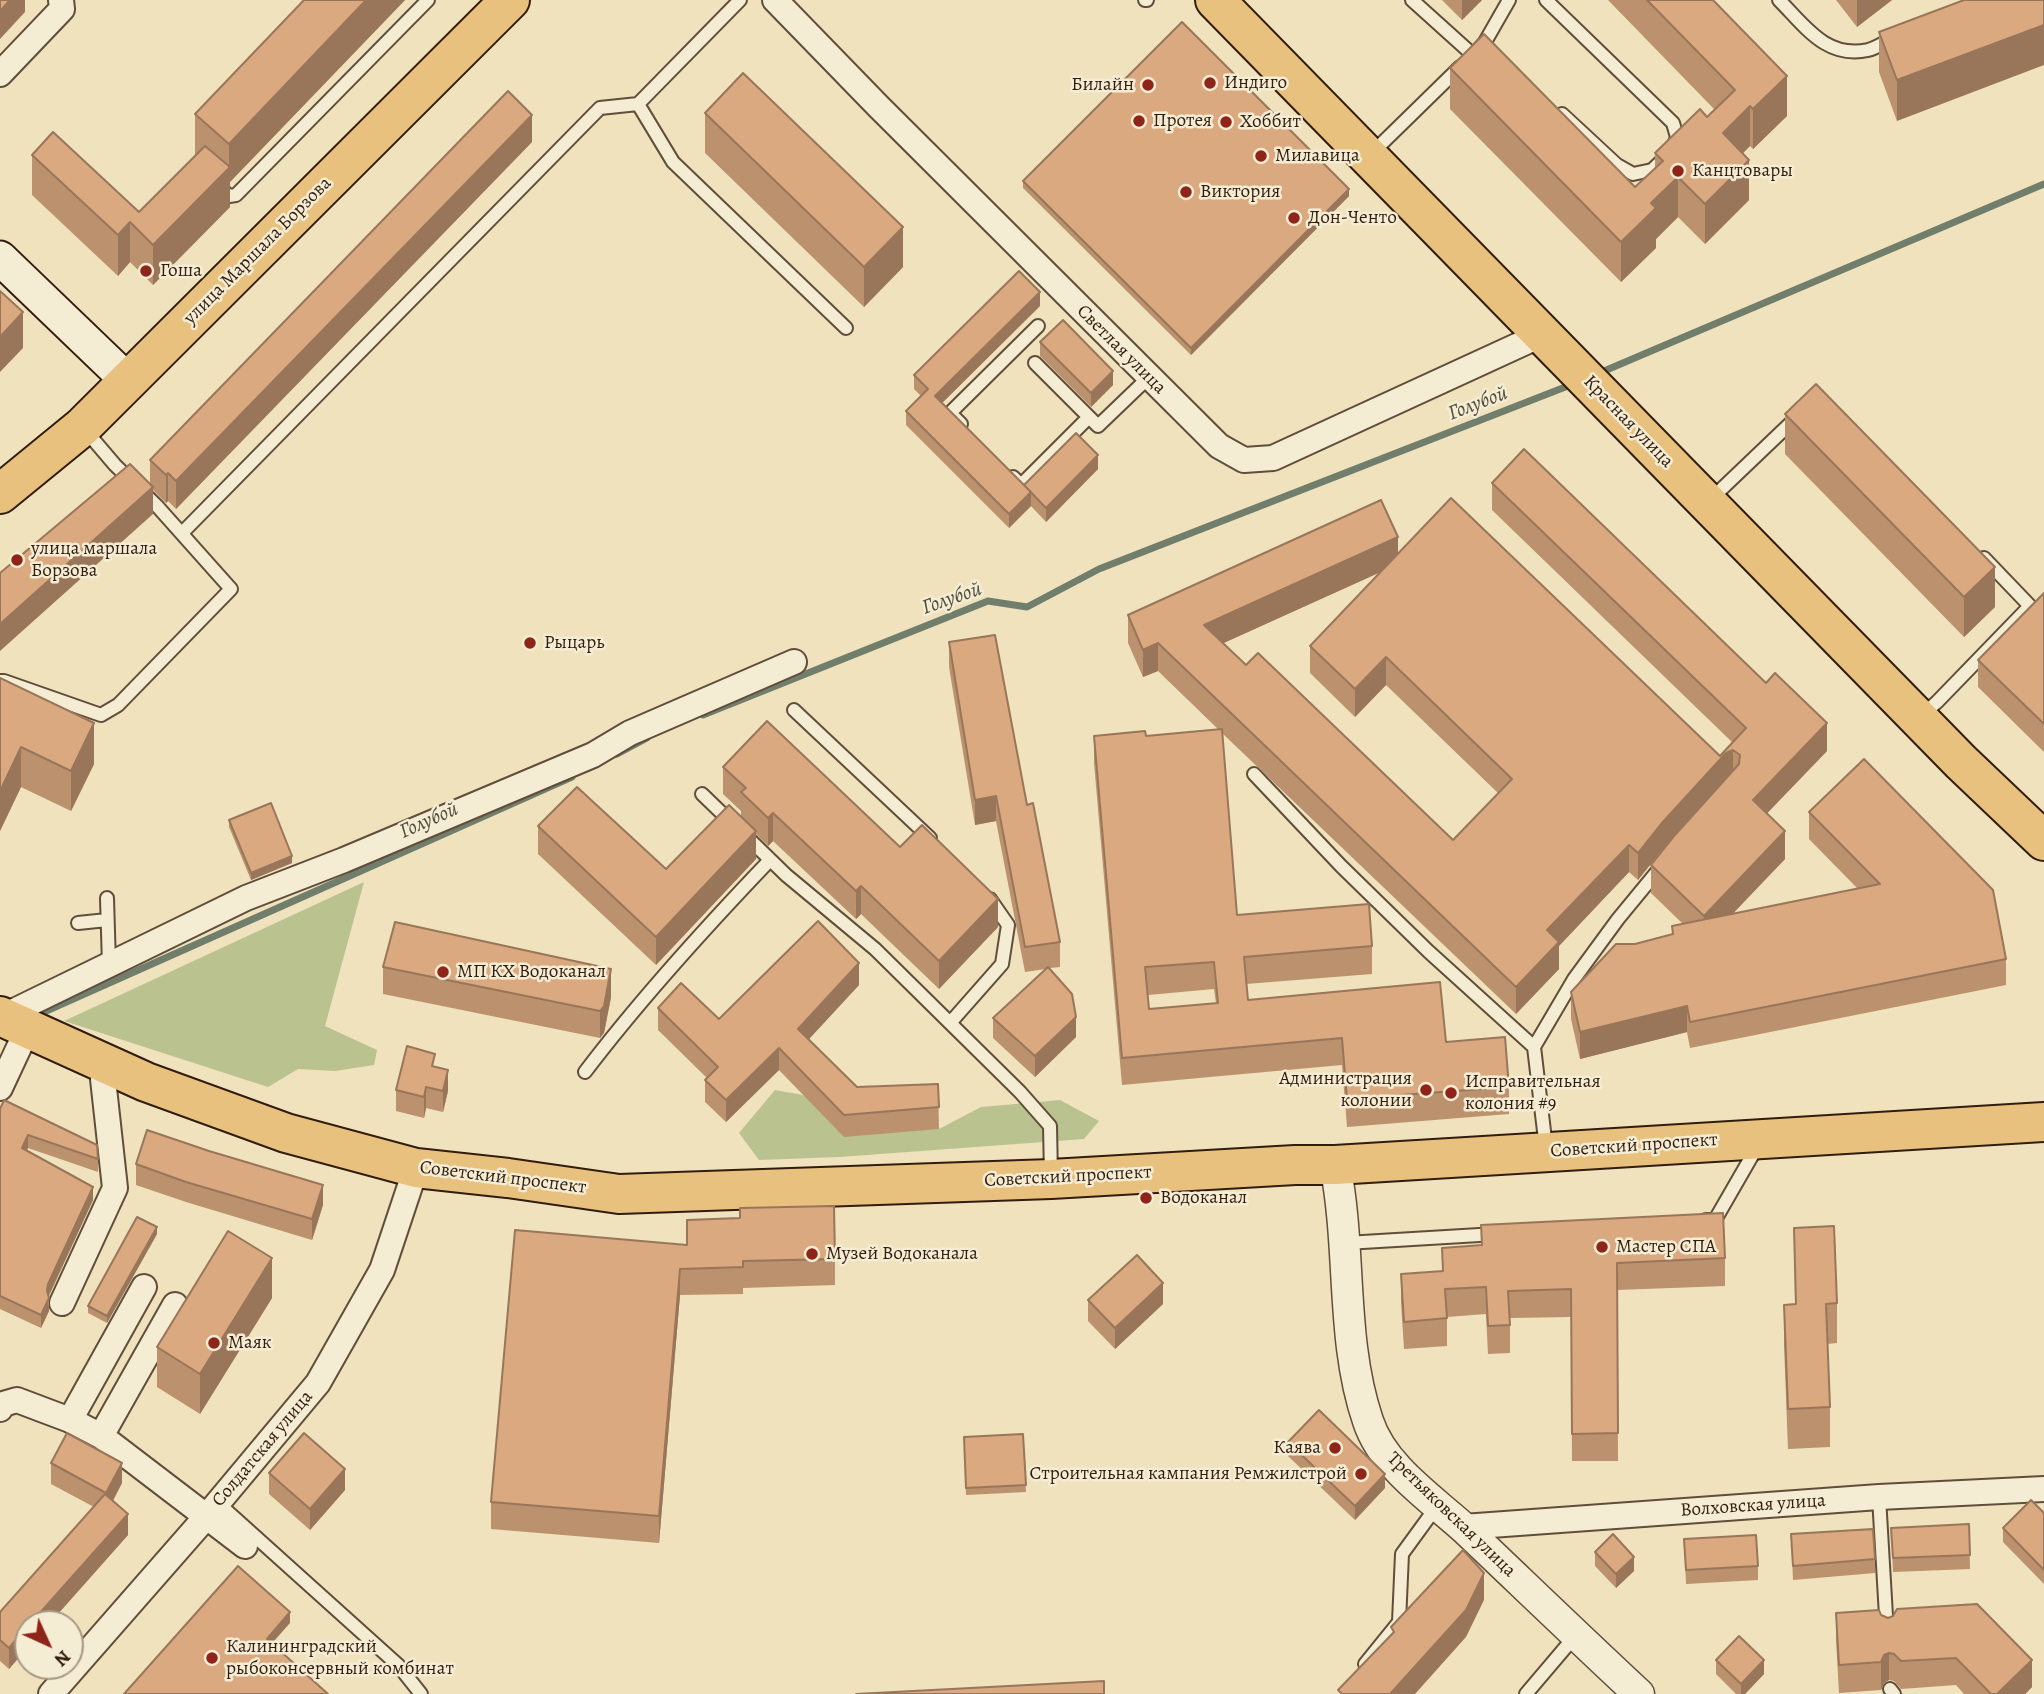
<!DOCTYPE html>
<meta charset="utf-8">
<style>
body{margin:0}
#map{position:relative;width:2044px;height:1694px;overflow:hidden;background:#efe2bd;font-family:Alegreya,serif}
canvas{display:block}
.north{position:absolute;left:14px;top:1610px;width:70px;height:70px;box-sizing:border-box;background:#f5ecd4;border:2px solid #a79985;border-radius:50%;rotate:135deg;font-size:19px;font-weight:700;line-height:28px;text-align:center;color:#311c0e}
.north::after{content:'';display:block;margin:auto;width:24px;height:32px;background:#8f2418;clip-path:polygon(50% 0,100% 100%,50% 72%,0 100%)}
</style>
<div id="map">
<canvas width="2044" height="1694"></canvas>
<div class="north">N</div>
</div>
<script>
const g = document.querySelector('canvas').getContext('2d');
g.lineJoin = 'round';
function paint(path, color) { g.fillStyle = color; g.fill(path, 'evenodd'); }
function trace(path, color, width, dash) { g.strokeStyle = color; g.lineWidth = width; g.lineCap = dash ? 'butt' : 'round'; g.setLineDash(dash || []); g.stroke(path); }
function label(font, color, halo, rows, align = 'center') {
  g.font = font + ' Alegreya,serif'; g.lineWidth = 5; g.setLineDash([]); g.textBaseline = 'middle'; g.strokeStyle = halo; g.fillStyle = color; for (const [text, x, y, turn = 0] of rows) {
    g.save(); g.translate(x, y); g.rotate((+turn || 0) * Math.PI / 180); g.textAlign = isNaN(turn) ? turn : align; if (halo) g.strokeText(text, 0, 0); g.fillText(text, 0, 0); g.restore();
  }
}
paint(new Path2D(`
 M364 882 325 1026 377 1050 374 1065 335 1071 298 1069 268 1087 64 1021Z
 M775 1090 803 1095 939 1129 981 1107 1060 1100 1099 1121 1084 1139 840 1157 759 1160 739 1133Z`), '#bac390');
trace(new Path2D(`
 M1597 374 2044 184
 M703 715 988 601 1027 607 1099 569 1573 384
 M617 754 647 738
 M34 1018 44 1012 572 777`), '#717e6c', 7);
const service = new Path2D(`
 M740 0 638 104 673 162 846 328
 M1145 0H1147
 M1412 0 1473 55
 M1546 0 1673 123 1677 137 1672 151 1652 170 1633 174 1617 165 1562 114
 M1779 0C1805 26 1826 59 1868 50 1876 48 1885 42 1893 38
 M1478 50 1485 42 1509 0
 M1370 155 1460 67
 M219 187 229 196 236 195 428 0
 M1035 363 1098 426 1148 378
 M961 424 950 413 1038 326
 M1013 477 1021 485 1089 417
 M1709 501 1797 417
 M182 533 600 108 638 104
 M0 681H4L101 715 118 705 231 589 157 506 115 465 86 431
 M794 710 930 838
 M1922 715 1937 702 2030 606 1984 558
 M1254 774 1341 866 1428 951 1534 1047
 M702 794 732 823
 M745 835 786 875 875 949 1020 1092 1050 1126 1051 1176
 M107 898 109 965
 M78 923 107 920
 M950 1023 1002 964 1008 925 990 899
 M585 1072C642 997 705 928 770 860
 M1546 1148 1534 1047 1574 979 1618 919 1660 868
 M1706 1220H1715L1757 1147
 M1346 1243 1496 1234
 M1879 1497 1887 1633
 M218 1503 398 1665 421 1694
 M1365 1664 1399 1622 1402 1554 1437 1506
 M1890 1689 1894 1694
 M1526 1694 1576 1635`);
const minor = new Path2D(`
 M775 0 878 106 1219 446 1244 460 1273 458 1543 334
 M0 74 62 9 61 0
 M2 1017 246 898 344 860 593 755 630 733 794 662
 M0 1088 28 1028
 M62 1303 115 1188 103 1079 110 1067
 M0 1409 3 1404 17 1400 70 1420 101 1436 245 1546
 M70 1420 144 1287
 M101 1436 175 1305
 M1463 1527 1879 1497 2044 1489
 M51 1694 206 1517 318 1383 382 1270 416 1168`);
const tertiary = new Path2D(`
 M1335 1165C1352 1250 1340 1339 1368 1421 1383 1467 1432 1499 1466 1530 1524 1585 1581 1640 1639 1694`);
const secondary = new Path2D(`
 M0 258 128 381`);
const primary = new Path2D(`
 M1215 0 1961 762 2044 841
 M0 494 82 427 510 0
 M0 1016 146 1082 286 1133 416 1168 508 1178 619 1194 1051 1179 1295 1165H1335L2044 1122`);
trace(service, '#604e3a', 16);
trace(minor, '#604e3a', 28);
trace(tertiary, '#604e3a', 33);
trace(secondary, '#311c0e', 37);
trace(primary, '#311c0e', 42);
trace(service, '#f5ecd4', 12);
trace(minor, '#f5ecd4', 24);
trace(tertiary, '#f5ecd4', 30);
trace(secondary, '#f5ecd4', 33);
trace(primary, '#e8c17e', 38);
paint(new Path2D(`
 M304 0H405L230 182V207L153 285 130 262 118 276 32 195V155L139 212 196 155 195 154V114Z
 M1442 0H1482L1462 20Z
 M1608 0H1713L1787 116 1753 149 1750 146 1743 153 1749 200 1705 244 1678 217 1656 239V248L1621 282 1450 109V68L1635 187 1655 168V153L1707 117 1715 110Z
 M1836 0H1892L1857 27Z
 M1964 0 1897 121 1879 72V32Z
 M705 113 903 267 864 307 705 153Z
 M532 142 176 509 168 501 166 503 153 490V514L150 484V460Z
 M1023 181 1349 196 1191 355 1023 188Z
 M1040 306 942 403 1024 485 1098 469 1046 522 1031 506 1009 528 906 425V411L921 396 914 389V375Z
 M1040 342 1113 385 1091 407 1040 356Z
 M1785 414 1995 607 1964 637 1785 454Z
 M1492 483 1827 751 1767 813 1785 859 1732 914 1858 889 1809 839V812L2006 959V985L1690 1048 1687 1032 1580 1059 1571 1019V992L1635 944 1672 934V926L1683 924 1651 893V865L1664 848 1638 880 1629 872 1559 946V969L1516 1014 1222 733 1237 915 1372 946V974L1246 984 1248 1000 1446 1042 1509 1087V1114L1347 1127 1342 1065 1122 1085 1094 763V736H1146L1219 730 1158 671 1143 677 1128 643V615L1398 554 1720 756 1733 743 1492 510ZM1381 572 1310 646V673L1355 717 1386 685 1498 793 1453 840 1246 665 1223 643ZM1214 989 1216 1003 1149 1009 1148 995Z
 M2044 593V752L1978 687V660Z
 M949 642 1060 942V967L1050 968 1076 1037 1035 1077 993 1038V1018L1046 969 1025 972 996 821 975 825 949 667Z
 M0 678 94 764 71 811 21 787 0 831Z
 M723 767 900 847 998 927 939 989 861 914 856 919 773 841 768 846 756 834V859L656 965 538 854V826L666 869 741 816V811L723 794Z
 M229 820 292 863 251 880 229 827Z
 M383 967 611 997 604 1033 600 1038 383 994Z
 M859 985 809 1039 857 1087 938 1084 939 1129 844 1137 779 1070 726 1122 705 1102V1080L707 1078 658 1030V1008L719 1019Z
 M435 1067 448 1091 443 1112 426 1108 424 1118 396 1111V1090Z
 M0 1109 98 1159V1172L28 1148 26 1151 93 1200 49 1296V1311L41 1328 0 1309Z
 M136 1164 323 1205 312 1240 186 1202 136 1185Z
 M1481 1225 1725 1258V1286L1617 1290 1618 1461H1572L1571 1317 1510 1318V1353L1488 1354 1486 1314 1447 1317V1346L1404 1349 1401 1302V1274L1442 1271V1248L1481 1245Z
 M1794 1228 1837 1303V1343L1827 1344 1830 1407V1447L1788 1449 1784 1345V1305L1795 1304Z
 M515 1230 835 1259V1285L743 1288V1294L680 1295 659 1543 491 1529V1502Z
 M157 1234 107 1323 88 1313V1306Z
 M272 1298 200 1414 157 1387V1347Z
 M1088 1300 1163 1304 1115 1349 1088 1321Z
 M1023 1434 1026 1492 966 1495 964 1437Z
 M1288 1442 1385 1488 1355 1520 1288 1456Z
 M51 1463 122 1483 113 1501 128 1535 49 1624H28V1647L9 1669 0 1661V1612L94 1507 51 1484Z
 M269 1473 345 1490 310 1530 269 1494Z
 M2044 1513V1584L2003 1542V1528Z
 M1969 1524 1970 1569 1893 1572 1891 1528Z
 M1791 1534 1875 1559V1573L1793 1580Z
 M1684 1539 1758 1566V1580L1686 1584Z
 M1595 1552 1634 1571 1616 1588 1595 1566Z
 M1836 1613 1881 1615 2032 1687 2025 1694H1964L1956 1685 1901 1689 1894 1681 1889 1680 1884 1683 1881 1690 1839 1693 1836 1640Z
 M1716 1660 1764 1674 1745 1694H1736L1716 1674Z`), '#bb916e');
paint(new Path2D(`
 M10 0H25V12L0 39V11Z
 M366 0H405L230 182V207L153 285V245L229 168V144Z
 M1462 0H1482L1462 20Z
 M1857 0H1892L1857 27Z
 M2044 25V65L1897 121V80Z
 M1787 76V116L1753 149V109Z
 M1750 106V146L1723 173V133Z
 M532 115V142L176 509V481Z
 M1749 160V200L1705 244V204Z
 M1678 177V217L1656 239V248L1621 282V242L1651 203Z
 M1349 189V196L1191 355V348Z
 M130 222V262L118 276V235Z
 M903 227V267L864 307V267Z
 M1040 292V306L935 410V396Z
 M23 312V348L0 372V337Z
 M1113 371V385L1091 407V393Z
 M1098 455V469L1046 522V508Z
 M168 473V501L166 503V475Z
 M153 487V514L0 651V624Z
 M1031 492V506L1009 528V514Z
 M1398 537V564L1204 652V625Z
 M1995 567V607L1964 637V597Z
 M1158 643V671L1143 677V650Z
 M1386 657V685L1355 717V689Z
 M94 723V764L71 811V771Z
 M1827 723V751L1753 828V800Z
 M21 747V787L0 831V791Z
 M1733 750V777L1661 851 1638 880V853L1661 824 1726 753Z
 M996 796V821L975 825V800Z
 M773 813V841L768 846V818Z
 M756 831V859L656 965V937Z
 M1785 831V859L1704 944V916Z
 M1629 845V872L1559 946V969L1516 1014V987L1547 930Z
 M292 856V863L251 880V873Z
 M861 886V914L856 919V891Z
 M998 899V927L939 989V961Z
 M859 963V985L798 1051V1029Z
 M611 969V997L604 1033 600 1038V1011Z
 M1687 1006V1032L1580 1059V1032Z
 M1076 1017V1037L1035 1077V1056Z
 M779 1048V1070L726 1122V1100Z
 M448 1070V1091L443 1112V1091Z
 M426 1087V1108L424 1118V1097Z
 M28 1135V1148L22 1161V1148Z
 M323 1185V1205L312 1240V1219Z
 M93 1187V1200L48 1297 49 1311 41 1328V1315L48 1284Z
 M157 1227V1234L107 1323V1316Z
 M272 1258V1298L200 1414V1374Z
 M680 1269V1295L659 1543V1516Z
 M1163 1283V1304L1115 1349V1328Z
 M122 1463V1483L106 1513V1493Z
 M345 1469V1490L310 1530V1509Z
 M1385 1474V1488L1355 1520V1506Z
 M128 1514V1535L49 1624H30Z
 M1634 1557V1571L1616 1588V1574Z
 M1484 1573V1600L1466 1637 1415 1694H1390Z
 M290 1612V1623L267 1649V1639Z
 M28 1626V1647L9 1669V1648Z
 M1889 1653V1680L1884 1683 1881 1690V1662L1884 1655Z
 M1764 1660V1674L1745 1694H1741V1684Z
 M2032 1660V1687L2025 1694H1997Z`), '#99765a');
const building = new Path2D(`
 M0 0H10L0 11Z
 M304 0H366L229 144 195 114Z
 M1647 0H1713L1787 76 1753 109 1750 106 1723 133 1749 160 1705 204 1678 177 1651 203 1656 208 1621 242 1450 68 1484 34 1635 187 1663 161 1655 153 1700 109 1707 117 1735 90Z
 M1964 0H2044V25L1897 80 1879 32Z
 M1182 22 1349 189 1191 348 1023 181Z
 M743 73 903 227 864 267 705 113Z
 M508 91 532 115 176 481 168 473 166 475 150 460Z
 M53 132 139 212 205 146 230 167 153 245 130 222 118 235 32 155Z
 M1019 271 1040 292 935 396 1031 492 1009 514 906 411 928 389 914 375Z
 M0 291 23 312 0 337Z
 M1063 320 1113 371 1091 393 1040 342Z
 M1816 384 1995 567 1964 597 1785 414Z
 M1076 433 1098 455 1046 508 1024 485Z
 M1524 449 1766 683 1775 673 1827 723 1753 800 1785 831 1704 916 1651 865 1675 835 1739 764 1740 755 1733 750 1726 753 1661 824 1638 853 1629 845 1547 930 1559 942 1516 987 1158 643 1143 650 1128 615 1381 500 1398 537 1204 625 1246 665 1258 653 1453 840 1512 779 1386 657 1355 689 1310 646 1451 498 1720 756 1746 728 1492 483Z
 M130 464 153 487 0 624V573Z
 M2044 593V724L1978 660Z
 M995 635 1027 805 1033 803 1060 942 1025 947 996 796 975 800 949 642Z
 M0 678 94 723 71 771 21 747 0 791Z
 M767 721 900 847 922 825 998 899 939 961 861 886 856 891 773 813 768 818 741 792 746 788 723 767Z
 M1222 729 1237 915 1369 904 1372 946 1244 957 1248 1000 1440 982 1446 1042 1505 1037 1509 1087 1347 1099 1342 1038 1122 1058 1094 736 1145 731 1146 736ZM1214 962 1218 1003 1149 1009 1145 967Z
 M1864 759 1993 890 2006 959 1690 1022 1687 1006 1580 1032 1571 992 1616 944H1635L1673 934 1672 926 1880 884 1809 812Z
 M577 787 666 869 729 805 756 831 656 937 538 826Z
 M271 803 292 856 251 873 229 820Z
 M818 921 859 963 798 1029 857 1087 938 1084 939 1107 844 1115 779 1048 726 1100 705 1080 718 1067 658 1008 681 983 719 1019Z
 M395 922 611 969 604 1006 600 1011 383 967Z
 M1048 967 1072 994 1076 1017 1035 1056 993 1018Z
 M407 1046 435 1054 432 1066 448 1070 443 1091 426 1087 424 1097 396 1090Z
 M4 1100 97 1145 98 1159 28 1135 22 1148 93 1187 48 1284 47 1291 49 1298 41 1315 0 1296V1109Z
 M147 1130 209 1151 323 1185 312 1219 186 1182 136 1164Z
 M834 1206 835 1259 743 1261V1267L680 1269 659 1516 491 1502 515 1230 687 1245V1220L740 1218V1208Z
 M1723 1213 1725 1258 1617 1263 1618 1433 1572 1434 1571 1289 1508 1291 1510 1325 1488 1326 1486 1287 1445 1289 1447 1318 1404 1322 1401 1274 1443 1271 1442 1248 1482 1245 1481 1225Z
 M137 1217 157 1227 107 1316 88 1306Z
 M1834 1226 1837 1303 1826 1304 1830 1407 1788 1409 1784 1305 1796 1304 1794 1228Z
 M228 1231 272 1258 200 1374 157 1347Z
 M1137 1255 1163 1283 1115 1328 1088 1300Z
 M1319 1410 1385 1474 1355 1506 1288 1442Z
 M67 1433 122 1463 106 1493 51 1463Z
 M304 1433 345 1469 310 1509 269 1473Z
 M1023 1434 1026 1485 966 1488 964 1437Z
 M105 1494 128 1514 30 1624H28V1626L9 1648 0 1640V1612Z
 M2031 1500 2044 1513V1570L2003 1528Z
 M1969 1524 1970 1555 1893 1558 1891 1528Z
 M1873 1529 1875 1559 1793 1566 1791 1534Z
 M1613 1534 1634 1557 1616 1574 1595 1552Z
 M1756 1535 1758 1566 1686 1570 1684 1539Z
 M1463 1550 1484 1573 1466 1610 1390 1694H1342L1338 1690 1394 1632 1391 1627Z
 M238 1566 290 1612 267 1639 328 1694H124Z
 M1977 1604 2032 1660 1997 1694H1991L1956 1658 1901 1661 1894 1654 1889 1653 1884 1655 1881 1662 1839 1665 1836 1613 1879 1610 1881 1615 1888 1618 1893 1616 1897 1609Z
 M1739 1636 1764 1660 1741 1684 1716 1660Z
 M1104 1681V1694H856Z`);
paint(building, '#daa980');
trace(building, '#99765a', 2);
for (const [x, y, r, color] of [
 [1210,83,7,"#8f2418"],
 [1148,85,7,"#8f2418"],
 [1139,121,7,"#8f2418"],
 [1226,122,7,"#8f2418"],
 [1261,156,7,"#8f2418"],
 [1678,171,7,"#8f2418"],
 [1186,192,7,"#8f2418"],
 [1294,218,7,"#8f2418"],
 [146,271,7,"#8f2418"],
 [17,560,7,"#8f2418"],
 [530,643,7,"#8f2418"],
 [443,972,7,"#8f2418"],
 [1426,1090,7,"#8f2418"],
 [1451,1093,7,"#8f2418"],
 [1146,1198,7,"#8f2418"],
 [1602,1247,7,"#8f2418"],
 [812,1254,7,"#8f2418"],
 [214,1343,7,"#8f2418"],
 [1335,1448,7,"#8f2418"],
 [1361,1474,7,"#8f2418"],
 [212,1658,7,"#8f2418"]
]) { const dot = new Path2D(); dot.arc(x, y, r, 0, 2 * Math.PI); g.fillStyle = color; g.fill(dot); trace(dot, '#f5ecd4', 2.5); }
label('19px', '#311c0e', '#f5ecd4', [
 ["Индиго",1224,83],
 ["Билайн",1134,85,"right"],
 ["Протея",1153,121],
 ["Хоббит",1240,122],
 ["Милавица",1275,156],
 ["Канцтовары",1692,171],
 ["Виктория",1200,192],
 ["Дон-Ченто",1308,218],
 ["Гоша",160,271],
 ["улица маршала",31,549],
 ["Борзова",31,571],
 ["Рыцарь",544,643],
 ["МП КХ Водоканал",457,972],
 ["Администрация",1412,1079,"right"],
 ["колонии",1412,1101,"right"],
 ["Исправительная",1465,1082],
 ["колония #9",1465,1104],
 ["Водоканал",1160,1198],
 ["Мастер СПА",1616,1247],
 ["Музей Водоканала",826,1254],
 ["Маяк",228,1343],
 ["Каява",1321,1448,"right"],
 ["Строительная кампания Ремжилстрой",1347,1474,"right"],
 ["Калининградский",226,1647],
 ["рыбоконсервный комбинат",226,1669]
], 'left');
label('19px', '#311c0e', '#f5ecd4', [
 ["улица Маршала Борзова",258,251,-45],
 ["Светлая улица",1121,350,45],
 ["Красная улица",1628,422,46],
 ["Советский проспект",1634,1146,-4],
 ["Советский проспект",1068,1177,-3],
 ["Советский проспект",503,1178,7],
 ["Солдатская улица",263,1449,-50],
 ["Волховская улица",1753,1506,-4],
 ["Третьяковская улица",1451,1515,44]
]);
label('italic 21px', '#514d3d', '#f5ecd4', [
 ["Голубой",1478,404,-21],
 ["Голубой",952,599,-19],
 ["Голубой",429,821,-24]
]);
</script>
